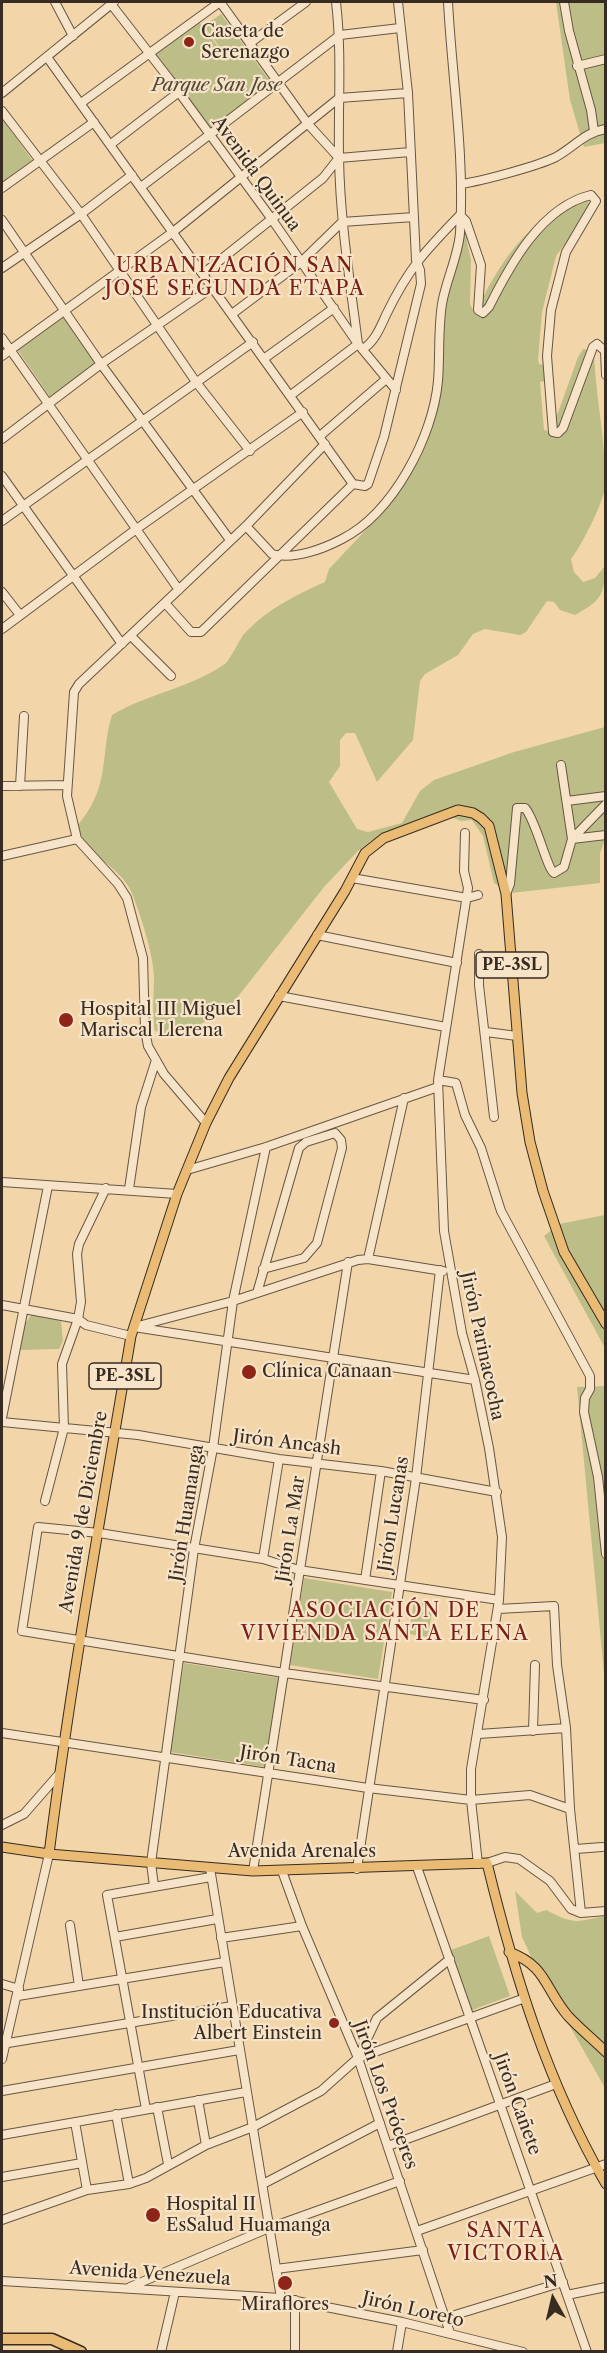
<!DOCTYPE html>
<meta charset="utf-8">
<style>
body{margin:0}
#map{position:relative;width:607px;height:2353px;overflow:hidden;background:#f2d6aa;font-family:"Libre Caslon Text",serif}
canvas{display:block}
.frame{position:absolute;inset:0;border:3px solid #372b22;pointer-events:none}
.north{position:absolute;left:523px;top:2269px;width:60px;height:60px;-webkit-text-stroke:4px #f7e4c8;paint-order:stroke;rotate:352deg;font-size:16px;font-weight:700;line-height:24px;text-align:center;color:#372b22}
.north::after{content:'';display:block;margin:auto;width:21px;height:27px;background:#372b22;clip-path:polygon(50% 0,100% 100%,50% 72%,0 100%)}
</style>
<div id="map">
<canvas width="607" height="2353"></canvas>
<div class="frame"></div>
<div class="north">N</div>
</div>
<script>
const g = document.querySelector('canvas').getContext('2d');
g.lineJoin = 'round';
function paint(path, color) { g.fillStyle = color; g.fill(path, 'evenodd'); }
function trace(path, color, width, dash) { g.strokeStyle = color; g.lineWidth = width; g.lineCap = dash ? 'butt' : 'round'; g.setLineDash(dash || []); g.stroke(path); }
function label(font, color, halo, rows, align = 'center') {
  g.font = font + ' "Libre Caslon Text",serif'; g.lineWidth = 4.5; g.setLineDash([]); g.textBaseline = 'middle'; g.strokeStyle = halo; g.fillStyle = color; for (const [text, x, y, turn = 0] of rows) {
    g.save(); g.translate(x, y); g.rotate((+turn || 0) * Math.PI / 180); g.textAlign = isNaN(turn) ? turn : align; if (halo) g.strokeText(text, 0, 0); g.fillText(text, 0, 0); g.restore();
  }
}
paint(new Path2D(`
 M556 2H605V143L584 147 570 100Z
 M221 14 272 84 211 129 155 54 199 22 227 58 242 46 227 57 204 26Z
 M2 118 32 160 2 182Z
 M578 201H588L591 208 556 256 542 312 538 360 539 364 548 366 546 381 540 382 544 430 551 432 578 357 583 349 594 351C595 394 607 447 605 488 602 505 582 545 571 559L574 572 583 582 595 578 605 566C605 596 600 601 575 615L560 610 554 602 547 601 526 632 520 635 485 629 473 634 458 655 425 674 420 681 413 740 377 782 355 733H346L340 740V766L329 782 357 829 368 832 402 823 420 791 434 780 514 752 605 727 606 837 600 853V883L511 893 494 883 483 836 472 820 461 821 442 813 372 840 357 852 324 887 229 1008C204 1020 185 1040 155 1031 152 1012 154 995 154 976 153 953 140 913 131 891 119 865 83 855 78 825 84 817 90 809 94 800 107 774 103 742 112 715 147 694 190 688 225 664 230 660 238 642 244 634 267 609 294 596 325 582L329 569 391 503 425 445 439 398 446 306 461 240 468 228 467 242 471 260 470 304 473 310 478 308C499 263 529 218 578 201Z
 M64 317 97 363 50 397 17 349Z
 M605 1215V1348L544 1236 559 1224Z
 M32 1314 61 1321 63 1341 59 1349 20 1350 24 1325Z
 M605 1386V1684L577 1387Z
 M304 1578 392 1592 378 1679 290 1665Z
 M414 1601 433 1604 428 1637 409 1634Z
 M184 1663 280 1678 266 1767 170 1752Z
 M515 1891 537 1913 546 1910C575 1925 575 1922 605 1916V2088L535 1965 522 1937Z
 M489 1936 510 1996 464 2013 443 1953Z`), '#bcbd87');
const minor = new Path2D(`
 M55 2 73 36
 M220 2 308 124 339 158
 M564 2 569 31 591 110 594 131
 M111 4 170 80 271 218 358 344 396 390
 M250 43 306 2
 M47 57 353 484 365 486 368 484 384 437 421 284 420 270 416 260 408 93 398 2
 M577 66 606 59
 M2 93 114 2
 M81 103 220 2
 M2 111 81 214 196 382 250 451
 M111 144 179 92
 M339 158 410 152
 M461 184C482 181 538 166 556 157 574 147 585 132 606 129
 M141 187 340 35 400 28
 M2 188 94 122
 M2 220 101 364 230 540
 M2 268 81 214 132 175
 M204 273 323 178 338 159
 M232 314 301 262 342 222 414 217
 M2 338 179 590
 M363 349C375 341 380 328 386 315 408 269 425 251 460 215L466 221 481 265 478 310 483 313 489 307C510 265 541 207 591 195L596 201 566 252 551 310 547 356 553 432 558 433 563 428 593 347 597 344 605 351 606 375
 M2 356 173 232 339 98 408 93
 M265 358 334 308
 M291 395 358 344C350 282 340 220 339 157 338 105 342 53 336 2
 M320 436 385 380
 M2 439 101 364 213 287
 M2 476 122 644
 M2 521 253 342
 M246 526 272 554C294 560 323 549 342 539 393 513 433 437 438 381 440 356 438 329 442 304 446 280 458 257 460 233 465 156 452 78 448 2
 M2 592 20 615
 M165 603 191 632H201L353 484
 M2 629 135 530 303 412
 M131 636 171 676
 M561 765 572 839 606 835
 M2 786 67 785
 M20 786 24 716
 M567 801 606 796
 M465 833 464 871 468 888 438 1080 444 1231 462 1333 475 1380 489 1448 502 1537 499 1600 471 1769V1800L478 1864
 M2 856 77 839
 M352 878 467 898 478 895
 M506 894 510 884 517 808H525C536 820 547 869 554 873L564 867 572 839 606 804
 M317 935 457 963
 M479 954V985L494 1117
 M279 996 446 1027
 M486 1032 517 1036
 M438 1080 456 1083 465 1115 481 1148 501 1211 590 1376V1389L585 1398 584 1412 598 1477 606 1554
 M206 1123 164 1074 148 1046 145 1030 143 958 127 898 118 884 77 839 67 796 74 692 79 684 246 526 325 444
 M187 1170 266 1147 438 1087
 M2 1182 177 1194
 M129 1189 141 1107 156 1060
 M368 1259 404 1098
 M257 1293 299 1148 306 1142 335 1133 341 1140 342 1148 317 1243 304 1258 263 1269
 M2 1305 78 1319 86 1325 131 1336
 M138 1326 233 1301 358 1260 368 1259 443 1271
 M134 1327 475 1380
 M2 1418 48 1186
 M2 1422 138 1435 279 1459 381 1471 497 1492
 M45 1501 64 1428 62 1364 78 1319 81 1302 77 1254 79 1244 106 1188
 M263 1559 279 1459
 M365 1580 381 1471
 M498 1609 554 1606 557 1665 566 1728
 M484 1700 284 1673 22 1631 38 1527 99 1533 263 1559 299 1570 499 1600
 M533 1731 535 1665
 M2 1733 368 1788 471 1800 530 1795 570 1809
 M479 1734 566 1728 570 1809 581 1913
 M2 1825 24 1814 59 1774
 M576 1849 602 1847
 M487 1863 505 1857 519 1859 550 1881 571 1909 581 1913 606 1911
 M417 1867 587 2352
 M210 1868 281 2298
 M357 1869 416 1478 440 1270
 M253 1871 348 1262
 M282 1871 302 1926 358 2058 450 2333
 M154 1886 151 1863 194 1549 213 1448 233 1301 266 1147
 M70 1925 79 1986
 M115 1937 217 1919
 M221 1938 302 1926
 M2 1984 19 1989
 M18 1996 225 1962
 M2 2044 232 2006
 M358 2058 377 2018 450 1959
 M2 2059 49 1854
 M2 2091 239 2050
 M198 2100 206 2145
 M157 2107 168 2164
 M146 2109 107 1895 211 1877
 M116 2114 129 2184
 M75 2122 87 2190
 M2 2135 246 2092
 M388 2146 556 2084
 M2 2177 82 2163
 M263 2184 380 2123
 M2 2220 87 2190 129 2184 146 2178 206 2145 253 2127 321 2091 358 2058 525 1998
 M417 2231 606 2164
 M276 2269 423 2250
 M2 2281 281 2298 402 2322 523 2352
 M130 2287 269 2228 400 2181
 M567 2295 606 2287
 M445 2318 563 2282
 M161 2352 175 2292
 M295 2352V2300
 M397 2352 402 2322`);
const major = new Path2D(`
 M2 1847 49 1854 253 1871 487 1863C514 1974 548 2085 606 2184
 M49 1854C71 1680 102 1509 131 1336L177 1194 206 1123 229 1078 345 891 365 853 384 838 458 810 473 813 481 818 489 826 506 894 522 1093 530 1142 543 1191 564 1252 606 1324
 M509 1952C547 1966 544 1988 568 2016 579 2028 594 2040 606 2052`);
const highway = new Path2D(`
 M2 2339H52L81 2352`);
trace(minor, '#665644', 10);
trace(major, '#372b22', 11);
trace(highway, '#372b22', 13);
trace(minor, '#f7e4c8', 8);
trace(major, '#e9bb75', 9);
trace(highway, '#e9bb75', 10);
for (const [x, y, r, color] of [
 [189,42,6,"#8f2418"],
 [66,1020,8,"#8f2418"],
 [249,1372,8,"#8f2418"],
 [334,2023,6,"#8f2418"],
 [153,2215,8,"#8f2418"],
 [285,2283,8,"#8f2418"]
]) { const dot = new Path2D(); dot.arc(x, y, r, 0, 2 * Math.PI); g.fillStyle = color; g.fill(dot); trace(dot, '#f7e4c8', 2); }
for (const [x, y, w] of [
 [512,965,72],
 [125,1376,72]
]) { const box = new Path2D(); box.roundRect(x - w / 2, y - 13, w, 26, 4.5); g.fillStyle = '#f7e4c8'; g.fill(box); trace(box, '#372b22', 1.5); }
label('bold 16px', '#372b22', null, [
 ["PE-3SL",512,965],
 ["PE-3SL",125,1376]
]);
label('18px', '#372b22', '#f7e4c8', [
 ["Caseta de",201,32],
 ["Serenazgo",201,53],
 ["Hospital III Miguel",80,1010],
 ["Mariscal Llerena",80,1031],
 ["Clínica Canaan",262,1372],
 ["Institución Educativa",322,2013,"right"],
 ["Albert Einstein",322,2034,"right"],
 ["Hospital II",166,2205],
 ["EsSalud Huamanga",166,2226],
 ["Miraflores",285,2305,"center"]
], 'left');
label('italic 18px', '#524836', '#f7e4c8', [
 ["Parque San Jose",217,86]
]);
label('18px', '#372b22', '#f7e4c8', [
 ["Avenida Quinua",256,174,54],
 ["Jirón Parinacocha",482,1346,78],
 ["Jirón Ancash",287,1443,7],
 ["Avenida 9 de Diciembre",84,1512,-80],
 ["Jirón Huamanga",187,1513,-81],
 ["Jirón Lucanas",394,1514,-81],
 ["Jirón La Mar",291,1529,-81],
 ["Jirón Tacna",288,1760,9],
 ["Avenida Arenales",302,1852],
 ["Jirón Los Próceres",385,2095,70],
 ["Jirón Cañete",517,2104,70],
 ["Avenida Venezuela",150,2274,4],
 ["Jirón Loreto",413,2310,13]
]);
g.letterSpacing = '1.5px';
label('20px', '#7a1f14', '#f7e4c8', [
 ["URBANIZACIÓN SAN",235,266],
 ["JOSÉ SEGUNDA ETAPA",235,289],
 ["ASOCIACIÓN DE",385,1611],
 ["VIVIENDA SANTA ELENA",385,1634],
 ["SANTA",506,2231],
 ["VICTORIA",506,2254]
]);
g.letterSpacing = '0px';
</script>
